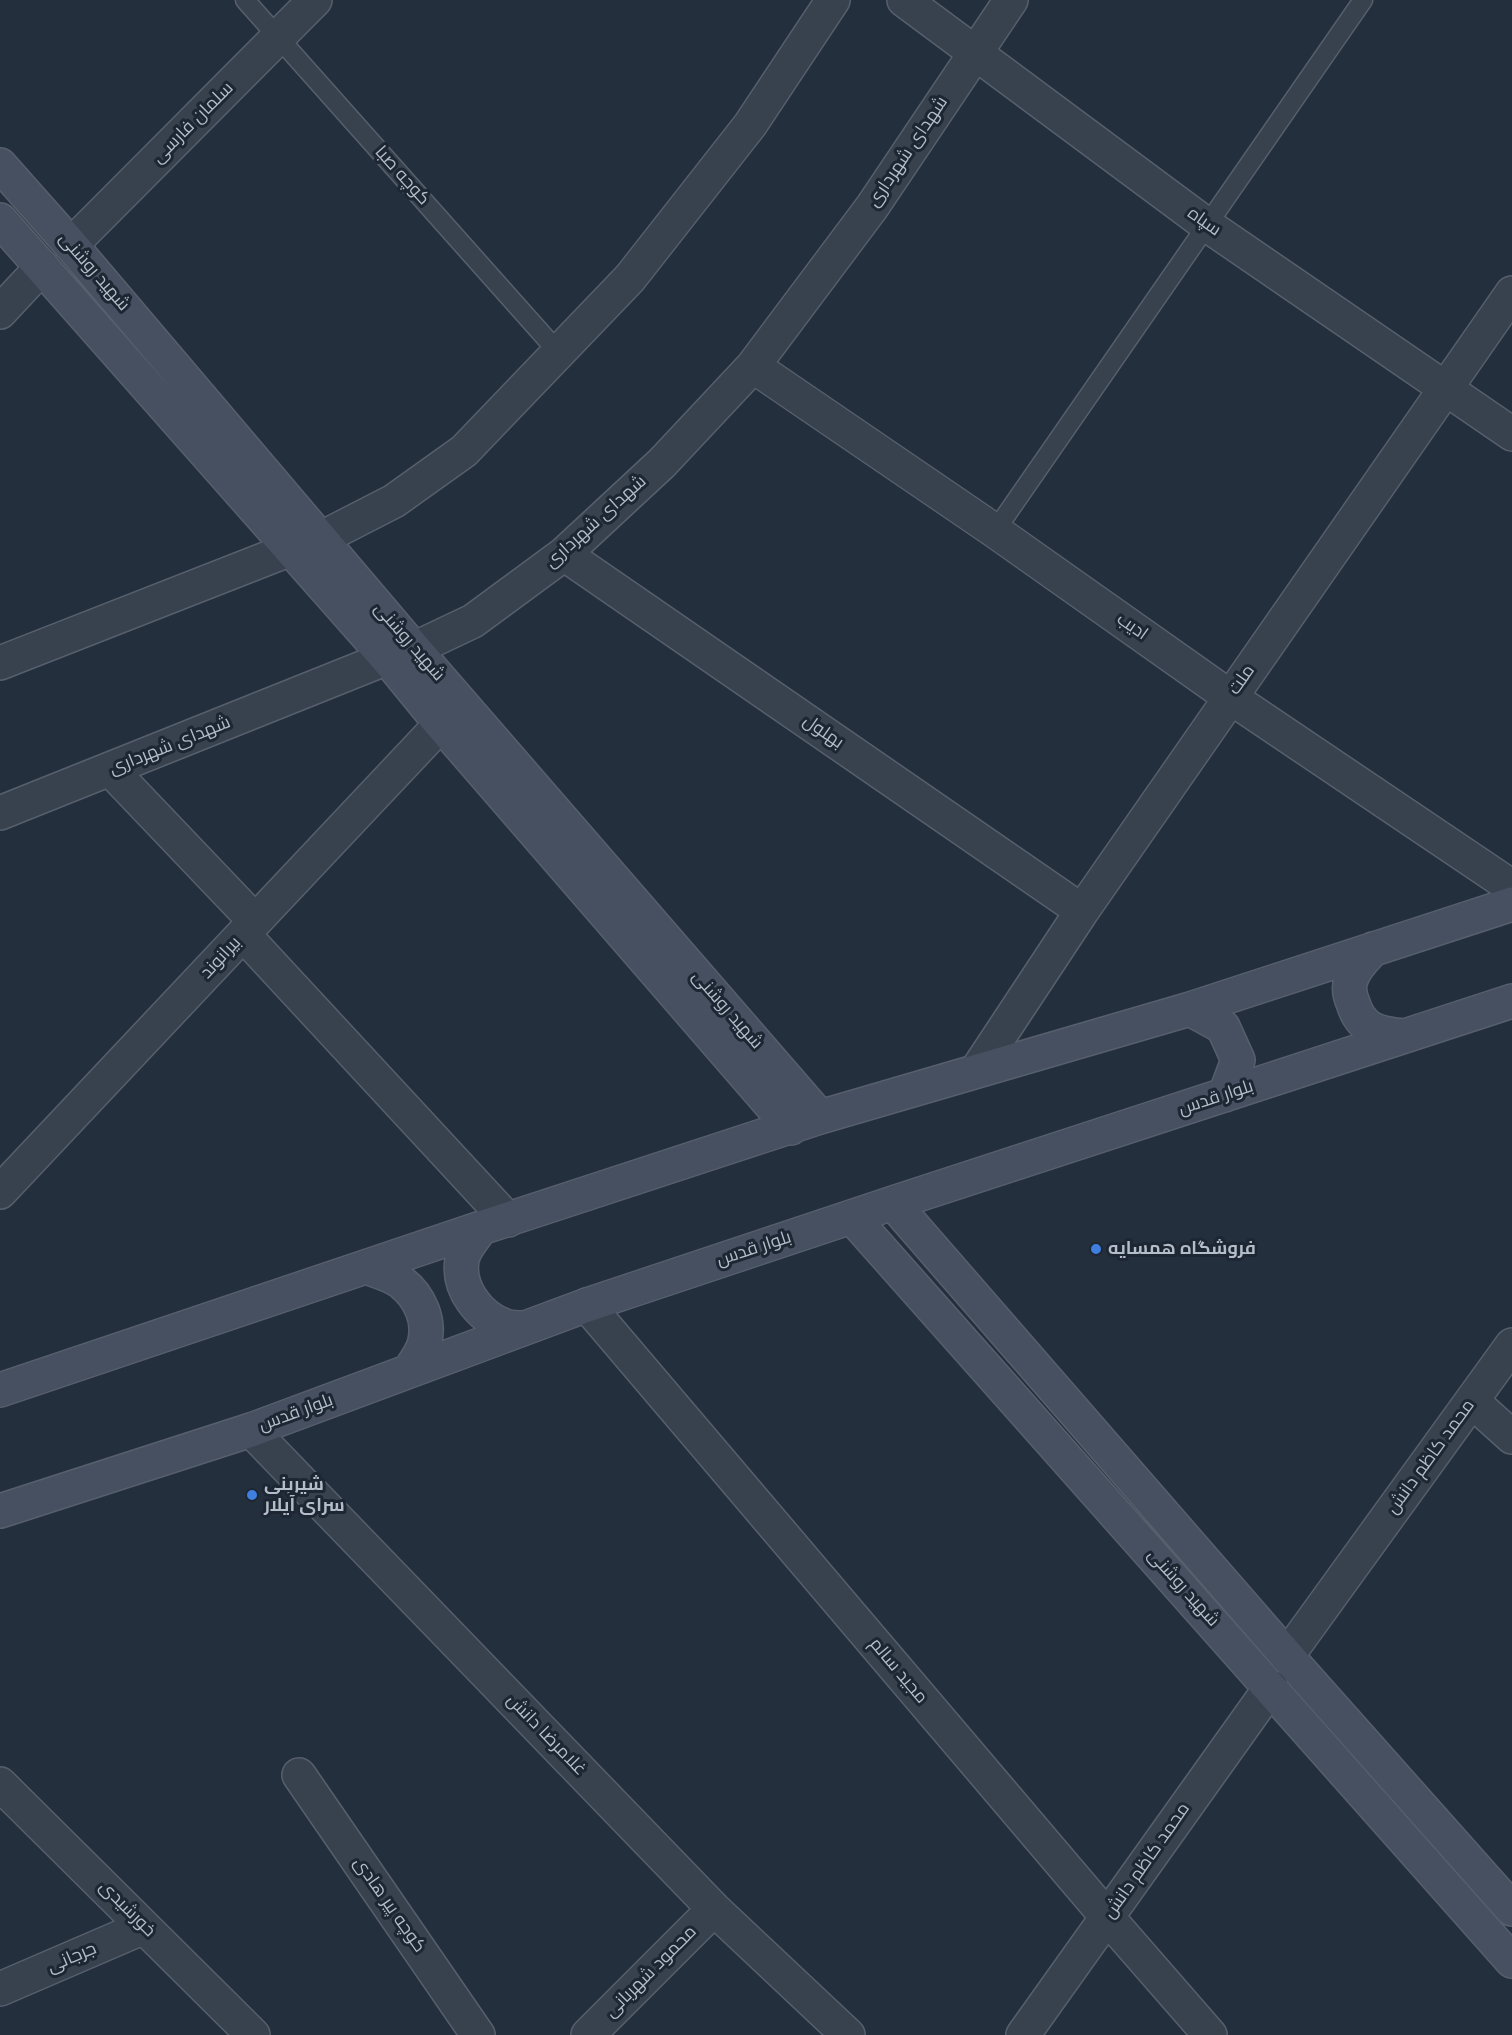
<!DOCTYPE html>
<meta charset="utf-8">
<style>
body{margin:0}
canvas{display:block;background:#242f3e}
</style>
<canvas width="1512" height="2035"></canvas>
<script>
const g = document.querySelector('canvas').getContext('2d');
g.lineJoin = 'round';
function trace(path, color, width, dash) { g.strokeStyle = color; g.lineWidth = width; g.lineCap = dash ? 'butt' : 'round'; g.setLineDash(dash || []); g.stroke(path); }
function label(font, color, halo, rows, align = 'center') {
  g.font = font + ' "DM Sans",Cairo,sans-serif'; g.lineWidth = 6; g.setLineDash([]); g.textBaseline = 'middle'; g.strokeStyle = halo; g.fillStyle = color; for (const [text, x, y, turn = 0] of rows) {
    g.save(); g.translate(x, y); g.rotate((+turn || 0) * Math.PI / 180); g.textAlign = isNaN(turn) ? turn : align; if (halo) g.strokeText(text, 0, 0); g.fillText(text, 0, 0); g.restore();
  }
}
const lane = new Path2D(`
 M245 0 559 353
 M995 531 1363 0`);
const street = new Path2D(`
 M904 0 1207 225 1512 434
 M71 245 315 0
 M0 312 42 267
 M753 366 995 531 1230 697 1512 887
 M564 554 1082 911
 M0 663 291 549 320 539 394 501 464 451 630 278 750 125 833 0
 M111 770 255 921
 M0 813 387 658 414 649 473 621 564 554 662 463 753 366 872 207 1011 0
 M243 934 508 1220
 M977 1070 1082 911 1512 293
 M0 1192 441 724
 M587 1305 1108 1918 1210 2035
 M1472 1401 1512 1437
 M251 1430 714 1909 848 2035
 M1287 1656 1512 1345
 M299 1775 478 2035
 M0 1784 253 2035
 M0 1989 144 1927
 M588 2035 714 1909
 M1023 2035 1271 1687`);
const secondary = new Path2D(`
 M0 165 71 245 414 649 820 1117
 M0 220 387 658 441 724 791 1128
 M1373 949C1365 958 1354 968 1351 980 1348 988 1350 996 1353 1003 1361 1030 1379 1034 1405 1036
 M1190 1009 1223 1027 1238 1060 1225 1095
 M893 1203 1287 1656 1512 1909
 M852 1217 1512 1961
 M481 1228C474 1238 464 1248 462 1260 457 1289 480 1317 505 1326 511 1328 518 1328 524 1328
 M366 1267C377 1271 391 1275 401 1282 420 1297 431 1321 424 1345 421 1354 415 1362 410 1370
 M0 1390 481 1228 820 1117 1190 1009 1512 904
 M0 1511 251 1430 587 1305 893 1203 1512 1001`);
trace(lane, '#565f6c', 21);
trace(street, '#565f6c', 36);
trace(secondary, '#565f6c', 36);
trace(lane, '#38414e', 18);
trace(street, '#38414e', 33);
trace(secondary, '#465061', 33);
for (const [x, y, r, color] of [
 [1096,1249,6,"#3f7fe0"],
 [252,1495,6,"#3f7fe0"]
]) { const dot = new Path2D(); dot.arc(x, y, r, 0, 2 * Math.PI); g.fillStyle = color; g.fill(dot); trace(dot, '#1d2633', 2); }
label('18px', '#b4bcc9', '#1d2633', [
 ["سلمان فارسی",193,123,-45],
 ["شهدای شهرداری",908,152,-56],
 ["کوچه صبا",402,176,48],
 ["سپاه",1204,222,35],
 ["شهید روشنی",94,272,49],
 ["شهدای شهرداری",596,522,-42],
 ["ادیب",1132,627,35],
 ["شهید روشنی",409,642,49],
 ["ملت",1242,680,-55],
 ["بهلول",823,732,35],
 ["شهدای شهرداری",170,746,-22],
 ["بیرانوند",221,958,-47],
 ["شهید روشنی",727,1010,49],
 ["بلوار قدس",1216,1098,-18],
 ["بلوار قدس",754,1249,-18],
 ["بلوار قدس",296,1413,-20],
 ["محمد کاظم دانش",1431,1457,-54],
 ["شهید روشنی",1183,1588,48],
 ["مجید سالم",898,1671,50],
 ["غلامرضا دانش",546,1735,46],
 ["محمد کاظم دانش",1147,1861,-55],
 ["کوچه پیر هادی",389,1905,55],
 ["خورشیدی",127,1909,45],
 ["جرجانی",72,1958,-23],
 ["محمود شهربانی",651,1972,-45]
]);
label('bold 18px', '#b4bcc9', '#1d2633', [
 ["فروشگاه همسایه",1108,1249],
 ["شیرینی",264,1485],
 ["سرای آیلار",264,1506]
], 'left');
</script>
